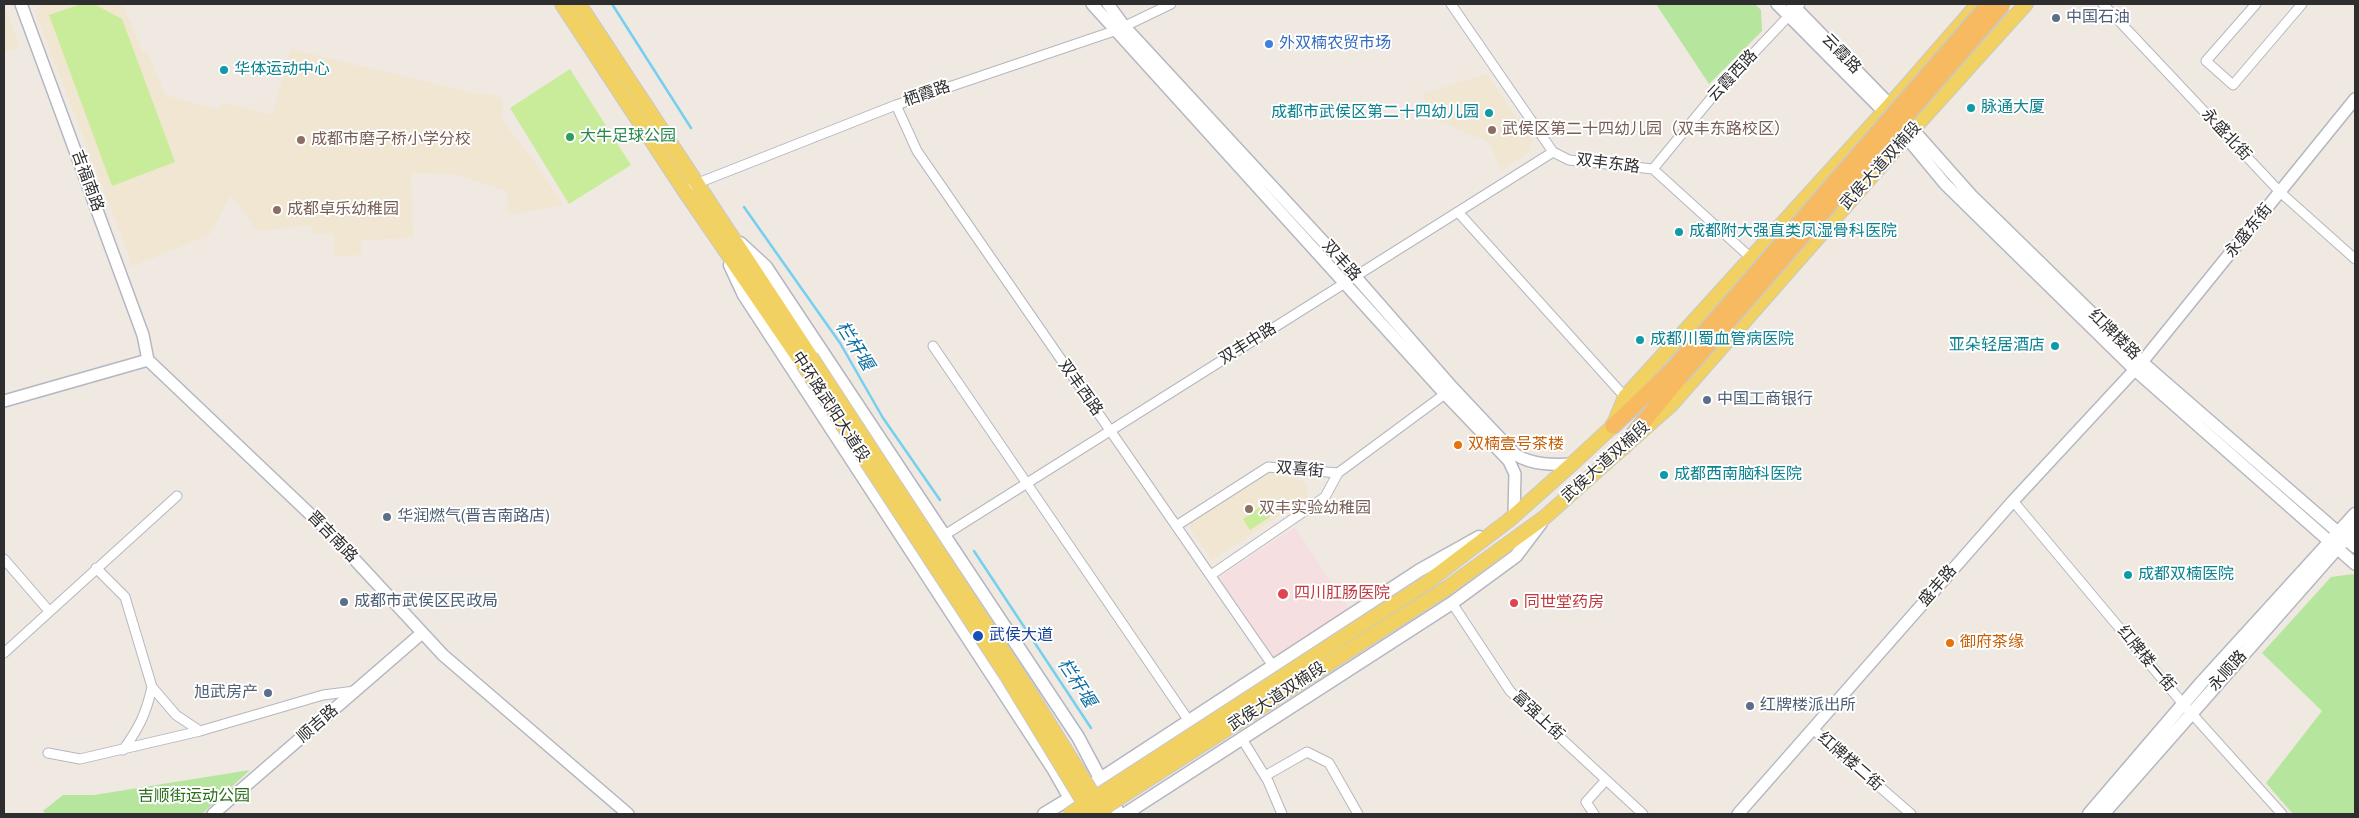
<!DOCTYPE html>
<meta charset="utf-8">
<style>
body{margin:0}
#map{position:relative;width:2359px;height:818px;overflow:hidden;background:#efe9e1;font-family:"Archivo Narrow",sans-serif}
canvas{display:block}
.frame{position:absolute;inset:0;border:5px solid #2e2e2e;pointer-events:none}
</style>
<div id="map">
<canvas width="2359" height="818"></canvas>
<div class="frame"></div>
</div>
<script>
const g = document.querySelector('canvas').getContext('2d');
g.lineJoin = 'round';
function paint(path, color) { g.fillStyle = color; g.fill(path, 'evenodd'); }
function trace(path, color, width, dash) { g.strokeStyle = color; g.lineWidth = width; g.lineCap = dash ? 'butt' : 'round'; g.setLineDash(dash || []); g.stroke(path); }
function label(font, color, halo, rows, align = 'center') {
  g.font = font + ' "Archivo Narrow","Noto Sans SC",sans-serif'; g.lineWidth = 4; g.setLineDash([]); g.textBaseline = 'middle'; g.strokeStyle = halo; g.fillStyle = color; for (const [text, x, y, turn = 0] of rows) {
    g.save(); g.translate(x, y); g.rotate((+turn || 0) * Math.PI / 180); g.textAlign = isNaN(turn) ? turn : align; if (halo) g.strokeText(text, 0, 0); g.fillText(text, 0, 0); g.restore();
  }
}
paint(new Path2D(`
 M4 4 20 48 4 53Z
 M44 4H113L124 7 143 53 148 52 165 95 219 110 221 102 272 115 291 49 480 95 485 93 503 98 502 120 534 161 563 205 509 215 506 191 455 174 411 173 413 238 361 240V255L335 256 333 233 313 234 312 225 257 231 231 195 209 235 133 266 35 11Z
 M1487 74 1532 140 1529 152 1502 171 1489 142 1435 120 1422 94Z
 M1277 472 1302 481 1306 485 1308 497 1212 560 1191 530 1190 522 1269 473Z`), '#f0e6d1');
paint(new Path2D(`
 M1295 527 1349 609 1271 660 1217 579Z`), '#f5dfe0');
paint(new Path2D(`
 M1656 4H1755L1761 10 1762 31 1709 84Z
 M2353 574 2355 576V814H2293L2266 783 2322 711 2262 653 2331 577Z
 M250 770 202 814H46L43 811 63 795H94Z`), '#b6e59e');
paint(new Path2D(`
 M81 4H94L122 19 175 162 112 186 49 15Z
 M570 69 631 165 569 204 510 108Z
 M1262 506 1270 517 1250 530 1243 519Z`), '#c9ec9a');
trace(new Path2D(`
 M612 4 691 128
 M744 207 840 343 883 418 940 500
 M974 551 1091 728`), '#75cff0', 2.5);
const minor = new Path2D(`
 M1451 4 1553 152 1569 160 1653 169 1750 257
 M2103 4 2280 192 2355 259
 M2256 4 2206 61 2233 85 2302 4
 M896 105 917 151 1273 666
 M1653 169 1713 96 1800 4
 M693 185 896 105 1117 30 1171 4
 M1458 212 1625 397
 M933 346 1189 721
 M2013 501 2184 705 2282 814
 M1176 526 1268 467 1338 473 1445 394
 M943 536 1553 152
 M4 559 49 611
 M96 568 125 597 152 687 176 715 200 731
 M1211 575 1325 497 1338 473
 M1452 603 1510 691 1643 814
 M4 653 177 496
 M1813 729 1911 814
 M1242 739 1268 781 1282 814
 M123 750C139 728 146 714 152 687
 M48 753 80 759 200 731 323 695 355 691
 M1265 776 1307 752 1329 763 1358 814
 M1594 814 1586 802 1606 780`);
const tertiary = new Path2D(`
 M21 4 143 335 148 360
 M1092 4 1445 394 1509 461 1515 474 1514 514
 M1108 4 1124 26 1355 276 1452 387 1516 455C1533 465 1553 465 1572 464
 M1777 4 1890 118
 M1792 4 1896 111
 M1908 124 1971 195 2142 362 2355 547
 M1902 132 1945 184 2135 370 2355 564
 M148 360 331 534 443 655 628 814
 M4 401 148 360
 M213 814 422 633
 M1738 814 2013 501 2142 362 2355 99`);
const secondary = new Path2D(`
 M740 243 766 267 1078 737 1119 814
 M730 265 744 295 1054 770 1079 814
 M1094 783 1420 570 1479 537
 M1044 814 1077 794
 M1125 814 1452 603 1516 556 1541 523
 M2089 814 2202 682 2355 514
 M2103 814 2355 528`);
const primary = new Path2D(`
 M562 4 684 190 803 364
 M579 4 811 357
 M1425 584 1508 521 1572 464 1613 426 1625 397 1890 105 1978 4
 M1447 588 1545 517 1672 404 1907 136 2026 4`);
const trunk = new Path2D(`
 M1613 426 1673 369
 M1623 447 1680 377`);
trace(minor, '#b4b7c1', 11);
trace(tertiary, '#b4b7c1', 14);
trace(secondary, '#b4b7c1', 15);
trace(primary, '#c9c9c9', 16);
trace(trunk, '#c9c9c9', 18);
trace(minor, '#fff', 9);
trace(tertiary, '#fff', 11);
trace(secondary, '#fff', 12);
trace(primary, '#f2d163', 14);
trace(trunk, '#f8ba60', 15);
const primaryBridge = new Path2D(`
 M811 357 1020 677 1105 814
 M803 364 1007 676 1091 814
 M1070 814 1425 584
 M1094 814 1447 588`);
const trunkBridge = new Path2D(`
 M1673 369 1989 4
 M1680 377 2003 4`);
trace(primaryBridge, '#c9c9c9', 16, []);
trace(trunkBridge, '#c9c9c9', 18, []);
trace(primaryBridge, '#f2d163', 14);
trace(trunkBridge, '#f8ba60', 15);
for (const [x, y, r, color] of [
 [2056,18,5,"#5c6f8a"],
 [1269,44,5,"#3f7fe0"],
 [224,70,5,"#0f9aa8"],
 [1971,108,5,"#0f9aa8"],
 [1489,113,5,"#0f9aa8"],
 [1492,130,5,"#8d6e63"],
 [570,137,5,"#2e9e5b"],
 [301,140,5,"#8d6e63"],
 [277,210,5,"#8d6e63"],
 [1679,232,5,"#0f9aa8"],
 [1640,340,5,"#0f9aa8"],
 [2055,346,5,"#0f9aa8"],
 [1707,400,5,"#5c6f8a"],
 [1458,445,5,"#e8710a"],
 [1664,475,5,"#0f9aa8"],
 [1249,509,5,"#8d6e63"],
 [387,517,5,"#5c6f8a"],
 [2128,575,5,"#0f9aa8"],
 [1283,594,6,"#e0444e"],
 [344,602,5,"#5c6f8a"],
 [1514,603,5,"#e0444e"],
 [978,636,6,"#1a4fb4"],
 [1950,643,5,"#e8710a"],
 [268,693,5,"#5c6f8a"],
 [1750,706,5,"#5c6f8a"]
]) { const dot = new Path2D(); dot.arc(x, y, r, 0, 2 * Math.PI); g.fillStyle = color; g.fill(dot); trace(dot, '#fff', 2); }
label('16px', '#4e5e75', '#fff', [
 ["中国石油",2066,18],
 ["中国工商银行",1717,400],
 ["华润燃气(晋吉南路店)",397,517],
 ["成都市武侯区民政局",354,602],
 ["旭武房产",258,693,"right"],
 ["红牌楼派出所",1760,706]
], 'left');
label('16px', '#366cbe', '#fff', [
 ["外双楠农贸市场",1279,44]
], 'left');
label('16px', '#2e2e2e', '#fff', [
 ["云霞路",1841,54,46],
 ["云霞西路",1733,76,-47],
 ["栖霞路",927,94,-19],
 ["永盛北街",2226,135,47],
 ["双丰东路",1608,164,7],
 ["武侯大道双楠段",1881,166,-48],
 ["吉福南路",87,181,70],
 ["永盛东街",2249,231,-51],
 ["双丰路",1341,261,48],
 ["红牌楼路",2114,335,44],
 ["双丰中路",1248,344,-32],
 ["双丰西路",1080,388,55],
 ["中环路武阳大道段",830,407,57],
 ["武侯大道双楠段",1606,462,-42],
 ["双喜街",1300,470,5],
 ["晋吉南路",332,537,46],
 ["盛丰路",1938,586,-49],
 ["红牌楼一街",2146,659,50],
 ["永顺路",2228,671,-48],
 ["武侯大道双楠段",1277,697,-33],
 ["富强上街",1538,716,43],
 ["顺吉路",318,724,-41],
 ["红牌楼二街",1850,762,41]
]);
label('16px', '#0d838f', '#fff', [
 ["华体运动中心",234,70],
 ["脉通大厦",1981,108],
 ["成都市武侯区第二十四幼儿园",1479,113,"right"],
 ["成都附大强直类凤湿骨科医院",1689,232],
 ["成都川蜀血管病医院",1650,340],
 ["亚朵轻居酒店",2045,346,"right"],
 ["成都西南脑科医院",1674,475],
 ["成都双楠医院",2138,575]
], 'left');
label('16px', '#785e54', '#fff', [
 ["武侯区第二十四幼儿园（双丰东路校区）",1502,130],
 ["成都市磨子桥小学分校",311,140],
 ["成都卓乐幼稚园",287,210],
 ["双丰实验幼稚园",1259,509]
], 'left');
label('16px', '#27864d', '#fff', [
 ["大牛足球公园",580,137]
], 'left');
label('16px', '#c56008', '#fff', [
 ["双楠壹号茶楼",1468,445],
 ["御府茶缘",1960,643]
], 'left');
label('16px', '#be3a42', '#fff', [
 ["四川肛肠医院",1294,594],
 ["同世堂药房",1524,603]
], 'left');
label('16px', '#164399', '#fff', [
 ["武侯大道",989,636]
], 'left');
label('16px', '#2c6e1b', '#fff', [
 ["吉顺街运动公园",194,797]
]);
label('italic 18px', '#0d6fa3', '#fff', [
 ["栏杆堰",854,346,58],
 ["栏杆堰",1076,683,57]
]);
</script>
